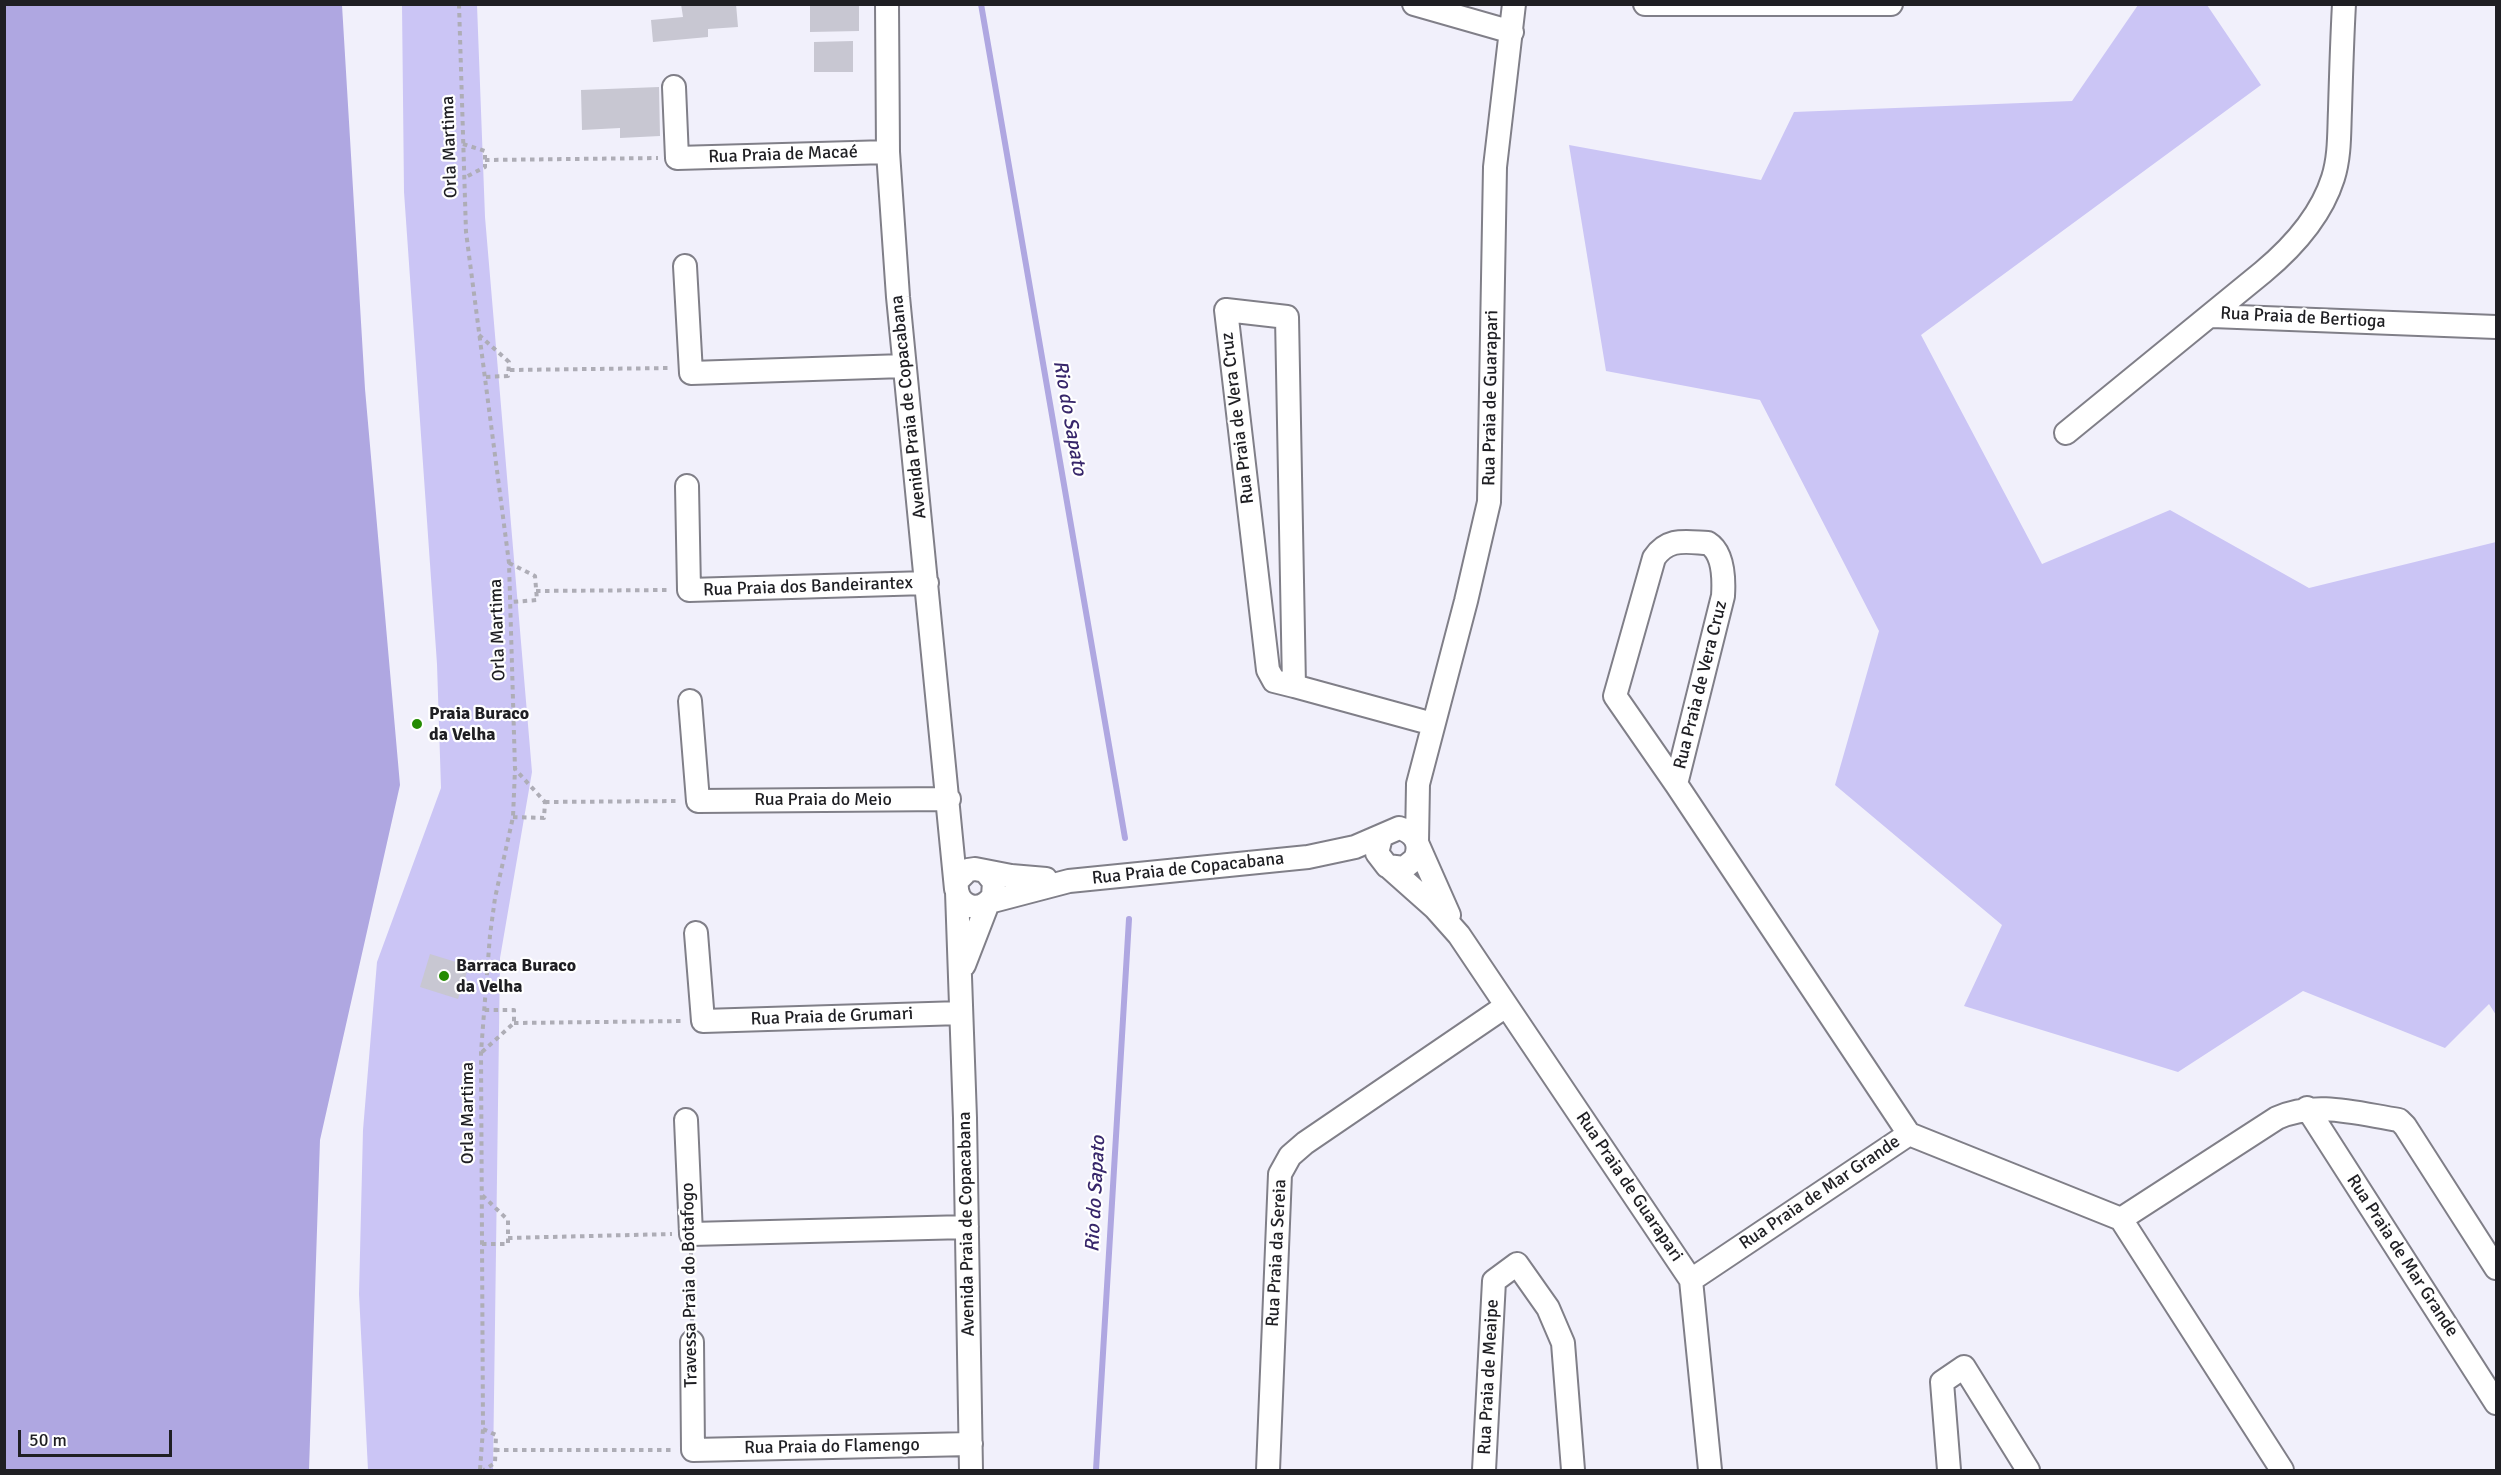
<!DOCTYPE html>
<meta charset="utf-8">
<style>
body{margin:0}
#map{position:relative;width:2501px;height:1475px;overflow:hidden;background:#f1f0fb;font-family:Signika,sans-serif}
canvas{display:block}
.frame{position:absolute;inset:0;border:6px solid #1f1f23;pointer-events:none}
.scale{position:absolute;left:18px;top:1430px;width:154px;height:27px;box-sizing:border-box;border:3px solid #1f1f23;border-top:0;padding-left:8px;font-size:18px;line-height:21px;white-space:nowrap;color:#1f1f23;-webkit-text-stroke:4px #fff;paint-order:stroke}
</style>
<div id="map">
<canvas width="2501" height="1475"></canvas>
<div class="frame"></div>
<div class="scale">50 m</div>
</div>
<script>
const g = document.querySelector('canvas').getContext('2d');
g.lineJoin = 'round';
function paint(path, color) { g.fillStyle = color; g.fill(path, 'evenodd'); }
function trace(path, color, width, dash) { g.strokeStyle = color; g.lineWidth = width; g.lineCap = dash ? 'butt' : 'round'; g.setLineDash(dash || []); g.stroke(path); }
function label(font, color, halo, rows, align = 'center') {
  g.font = font + ' Signika,sans-serif'; g.lineWidth = 4.5; g.setLineDash([]); g.textBaseline = 'middle'; g.strokeStyle = halo; g.fillStyle = color; for (const [text, x, y, turn = 0] of rows) {
    g.save(); g.translate(x, y); g.rotate((+turn || 0) * Math.PI / 180); g.textAlign = isNaN(turn) ? turn : align; if (halo) g.strokeText(text, 0, 0); g.fillText(text, 0, 0); g.restore();
  }
}
paint(new Path2D(`
 M402 5H477L485 217 532 772 500 958 493 1470H368L359 1294 363 1130 377 962 441 788 437 664 404 192Z
 M2138 5H2207L2261 85 1921 335 2042 564 2170 510 2309 588 2496 542V1015L2489 1004 2445 1048 2303 991 2178 1072 1964 1006 2002 925 1835 785 1879 631 1760 400 1606 371 1569 145 1761 180 1794 112 2072 101Z`), '#cbc5f5');
paint(new Path2D(`
 M5 4 342 5 365 389 400 785 320 1140 309 1470H5Z`), '#afa7e1');
trace(new Path2D(`
 M981 4 1125 838
 M1096 1470 1129 919`), '#afa7e1', 6);
paint(new Path2D(`
 M681 4H736L738 27 708 29V37L653 42 651 20 683 17Z
 M810 4H859V31L810 32Z
 M853 41V72H814V42Z
 M659 87 660 136 620 138V128L582 130 581 90Z
 M430 954 469 966 458 999 420 987Z`), '#c8c7d2');
const minor = new Path2D(`
 M887 4 888 152 898 297 956 889
 M1414 4 1512 32
 M1645 4H1891
 M674 87 677 158 888 152
 M685 266 691 373 904 366
 M2212 316 2496 327
 M2066 433 2263 272C2293 247 2321 216 2333 178 2340 156 2339 132 2340 110 2341 75 2342 40 2344 4
 M687 486 689 590 927 583
 M1294 686 1274 681 1268 670 1226 310 1287 317 1294 686 1433 724
 M690 701 698 801 949 799
 M1676 784 1615 696 1654 558C1668 537 1686 542 1708 543 1724 553 1724 580 1723 596L1676 784 1909 1134
 M1417 842 1418 784 1466 601 1489 502 1495 167 1514 4
 M1418 845 1449 915
 M1390 868 1435 908 1459 935 1691 1280 1710 1470
 M985 871 994 882 993 896C979 916 954 906 957 881L968 870 975 869 1011 876 1046 879
 M957 892 965 1118 971 1470
 M989 902 1069 881 1308 857 1355 847 1399 828C1414 832 1422 843 1415 859L1404 868 1387 866 1377 853 1381 837
 M696 933 703 1021 961 1013
 M964 965 988 903
 M2307 1108 2496 1403
 M686 1120 691 1234 967 1227
 M2121 1219 2277 1118C2316 1100 2359 1114 2399 1120L2405 1126 2496 1268
 M1691 1280 1909 1134 2121 1219 2282 1470
 M692 1342 693 1450 971 1444
 M1268 1470 1280 1174 1290 1156 1305 1143 1506 1006
 M1484 1470 1494 1281 1517 1264 1548 1308 1563 1343 1573 1470
 M1949 1470 1942 1382 1964 1367 2028 1470`);
trace(minor, '#807f88', 26);
trace(new Path2D(`
 M459 4 466 232 509 563 515 769 513 817 495 898 490 935 481 1052 483 1429 480 1470
 M463 144 485 151V167L464 178
 M485 160 658 158
 M479 335 509 362 508 376 483 377
 M510 370 671 368
 M509 563 535 576 537 600 512 602
 M536 591 668 590
 M545 802 679 801
 M513 817 544 818 545 802 515 769
 M514 1023 684 1021
 M482 1052 514 1023V1010H483
 M508 1238 672 1234
 M482 1244H508V1220L482 1195
 M691 1253 692 1324
 M483 1429 496 1435 495 1463 484 1470
 M495 1450H674`), '#aeadb6', 4, [4.5, 4.5]);
trace(minor, '#fff', 22);
for (const [x, y, r, color] of [
 [417,724,6,"#248b02"],
 [444,976,6,"#248b02"]
]) { const dot = new Path2D(); dot.arc(x, y, r, 0, 2 * Math.PI); g.fillStyle = color; g.fill(dot); trace(dot, '#fff', 2); }
label('18px', '#1f1f23', '#fff', [
 ["Orla Martima",450,147,-92],
 ["Rua Praia de Macaé",783,155,-2],
 ["Rua Praia de Bertioga",2303,318,3],
 ["Rua Praia de Guarapari",1491,398,-89],
 ["Avenida Praia de Copacabana",909,407,-96],
 ["Rua Praia de Vera Cruz",1238,418,-97],
 ["Rua Praia dos Bandeirantex",808,587,-2],
 ["Orla Martima",498,630,-92],
 ["Rua Praia de Vera Cruz",1701,685,-76],
 ["Rua Praia do Meio",823,800],
 ["Rua Praia de Copacabana",1188,869,-6],
 ["Rua Praia de Grumari",832,1017,-2],
 ["Orla Martima",468,1113,-90],
 ["Rua Praia de Guarapari",1629,1187,56],
 ["Rua Praia de Mar Grande",1820,1193,-34],
 ["Avenida Praia de Copacabana",967,1224,-91],
 ["Rua Praia da Sereia",1277,1253,-87],
 ["Rua Praia de Mar Grande",2402,1256,57],
 ["Travessa Praia do Botafogo",690,1285,-91],
 ["Rua Praia de Meaipe",1489,1377,-87],
 ["Rua Praia do Flamengo",832,1447,-1]
]);
label('bold 18px', '#1f1f23', '#fff', [
 ["Praia Buraco",429,714],
 ["da Velha",429,735],
 ["Barraca Buraco",456,966],
 ["da Velha",456,987]
], 'left');
label('italic 20px', '#37266a', '#fff', [
 ["Rio do Sapato",1069,418,80],
 ["Rio do Sapato",1096,1194,-87]
]);
</script>
